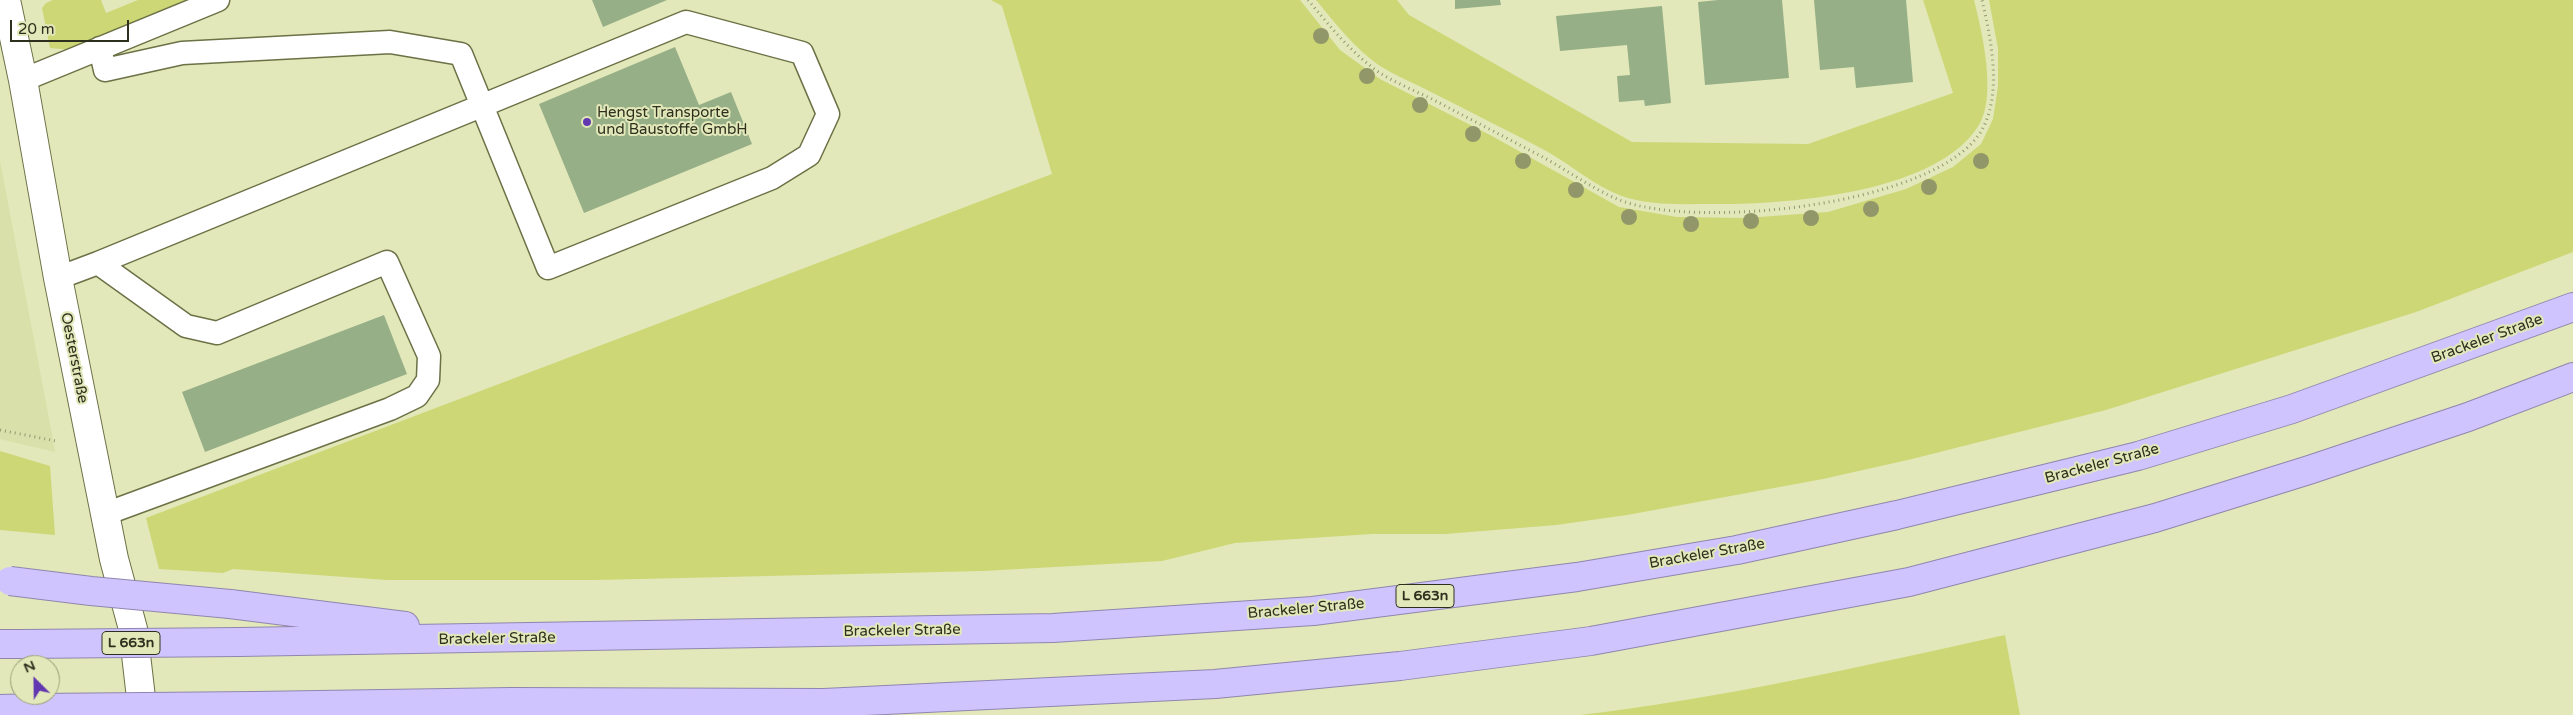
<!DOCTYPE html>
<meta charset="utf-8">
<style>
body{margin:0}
#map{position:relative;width:2573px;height:715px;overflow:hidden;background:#e2e8b9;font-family:"Varela Round",sans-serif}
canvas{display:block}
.north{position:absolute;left:10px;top:655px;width:50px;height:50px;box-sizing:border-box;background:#e2e8b9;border:1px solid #9a9e7b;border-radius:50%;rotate:337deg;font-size:14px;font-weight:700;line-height:20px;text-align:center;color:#2e301e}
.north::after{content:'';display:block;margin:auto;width:18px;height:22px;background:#6138b0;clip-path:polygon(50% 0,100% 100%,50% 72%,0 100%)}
.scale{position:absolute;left:10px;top:20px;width:119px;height:22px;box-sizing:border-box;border:2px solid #2e301e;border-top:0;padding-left:6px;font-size:15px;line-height:18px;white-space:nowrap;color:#2e301e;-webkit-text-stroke:4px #e2e8b9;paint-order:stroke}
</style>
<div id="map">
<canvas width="2573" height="715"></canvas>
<div class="north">N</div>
<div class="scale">20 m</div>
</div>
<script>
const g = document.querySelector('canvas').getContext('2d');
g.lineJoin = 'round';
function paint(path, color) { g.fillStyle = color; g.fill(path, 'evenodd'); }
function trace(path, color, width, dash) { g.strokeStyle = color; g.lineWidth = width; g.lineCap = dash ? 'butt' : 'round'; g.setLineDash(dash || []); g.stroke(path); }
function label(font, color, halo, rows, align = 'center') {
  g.font = font + ' "Varela Round",sans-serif'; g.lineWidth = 4; g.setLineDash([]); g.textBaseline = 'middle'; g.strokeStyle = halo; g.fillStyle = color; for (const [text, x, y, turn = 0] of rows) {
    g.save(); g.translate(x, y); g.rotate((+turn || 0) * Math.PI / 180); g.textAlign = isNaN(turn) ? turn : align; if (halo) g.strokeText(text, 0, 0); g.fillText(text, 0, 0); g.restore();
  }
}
paint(new Path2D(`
 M0 161 53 440 55 452 0 439Z`), '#d9e0a9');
paint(new Path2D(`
 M53 0H101L106 13 138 0H194L72 50 50 48 42 8 46 3Z
 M991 0H1300L1340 50 1380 79 1492 136 1619 207 1677 217 1745 218 1828 212 1906 189 1953 167 1981 144 1993 119 1998 86V49L1989 0H2573V252L2416 312 2106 410 1912 459 1823 479 1627 515 1556 525 1446 534H1372L1235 543 1162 561 983 571 596 580H387L233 569 223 573 159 569 146 518 1052 174 1002 6Z
 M1316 0H1397L1409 15 1632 142 1808 144 1953 93 1923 0H1974C1982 32 1997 95 1979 125 1937 194 1783 205 1710 204 1681 204 1648 206 1619 195 1594 185 1571 165 1548 152 1509 131 1470 112 1431 92 1414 83 1396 76 1380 66 1354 48 1336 24 1316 0Z
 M0 451 50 466 55 535 0 530Z
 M2005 635 2020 715H1580C1723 698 1864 666 2005 635Z`), '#cdd776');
paint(new Path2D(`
 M592 0H667L603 27Z
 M1455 0H1500L1501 5 1455 9Z
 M1718 0H1782L1789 78 1705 85 1698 2Z
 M1814 0H1906L1913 82 1856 88 1854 67 1820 70Z
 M1662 6 1671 103 1645 106 1644 100 1619 102 1617 76 1630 75 1627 45 1560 51 1556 16Z
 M675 47 699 105 731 92 752 144 584 213 539 104Z
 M384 315 407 374 205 452 182 392Z`), '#97af87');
const service = new Path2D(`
 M23 80 218 0
 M98 263 186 326 217 333 387 262 429 356 428 380 417 396 390 409 105 514
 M58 278 98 263 686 22 802 53 828 114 809 155 772 178 548 268 461 54 390 42 182 53 105 70 100 48`);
const tertiary = new Path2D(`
 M6 0 23 80 58 278 114 559 133 629 143 715`);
const trunk = new Path2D(`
 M230 604 405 626
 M239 642 1053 628 1313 611 1577 577 1737 550 1897 515 2138 456 2292 409 2573 307
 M0 644H22
 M254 706 511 702 824 703 1215 684 1400 666 1591 641 1909 582 2155 518 2309 470 2468 417 2573 377
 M0 709 35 708`);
trace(service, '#6c7146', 25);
trace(tertiary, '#6c7146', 30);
trace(trunk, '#9086af', 30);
trace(new Path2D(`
 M1308 0C1330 26 1351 53 1380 73 1396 83 1415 91 1432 99 1466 117 1501 135 1535 153 1563 167 1589 187 1617 199 1692 231 1942 206 1983 128 2002 91 1991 39 1982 0
 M0 430 56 441`), '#949876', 3, [1, 4]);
trace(service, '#fff', 22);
trace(tertiary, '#fff', 28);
trace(trunk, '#d0c4fe', 28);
const trunkBridge = new Path2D(`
 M10 581 91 591 230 604
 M22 644 239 642
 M35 708 254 706`);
trace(trunkBridge, '#9086af', 30, []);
trace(trunkBridge, '#d0c4fe', 28);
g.fillStyle = '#929769';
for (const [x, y] of [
 [1321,36],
 [1367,76],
 [1420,105],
 [1473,134],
 [1523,161],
 [1981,161],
 [1929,187],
 [1576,190],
 [1871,209],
 [1629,217],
 [1811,218],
 [1751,221],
 [1691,224]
]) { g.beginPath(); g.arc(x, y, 8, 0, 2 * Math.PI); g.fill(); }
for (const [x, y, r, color] of [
 [587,122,5,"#6138b0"]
]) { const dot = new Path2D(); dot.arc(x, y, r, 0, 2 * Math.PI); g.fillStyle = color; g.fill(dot); trace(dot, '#e2e8b9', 2); }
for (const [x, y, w] of [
 [1425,596,58],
 [131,643,58]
]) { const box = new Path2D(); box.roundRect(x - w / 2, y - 11.5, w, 23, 4); g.fillStyle = '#e2e8b9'; g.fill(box); trace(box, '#2e301e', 1); }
label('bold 14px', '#2e301e', null, [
 ["L 663n",1425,596],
 ["L 663n",131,643]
]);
label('15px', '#2e301e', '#e2e8b9', [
 ["Hengst Transporte",597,113],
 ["und Baustoffe GmbH",597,130]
], 'left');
label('15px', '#2e301e', '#e2e8b9', [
 ["Brackeler Straße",2487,339,-20],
 ["Oesterstraße",74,358,79],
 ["Brackeler Straße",2102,464,-15],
 ["Brackeler Straße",1707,554,-10],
 ["Brackeler Straße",1306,609,-5],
 ["Brackeler Straße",902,631,-1],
 ["Brackeler Straße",497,639,-1]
]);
</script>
